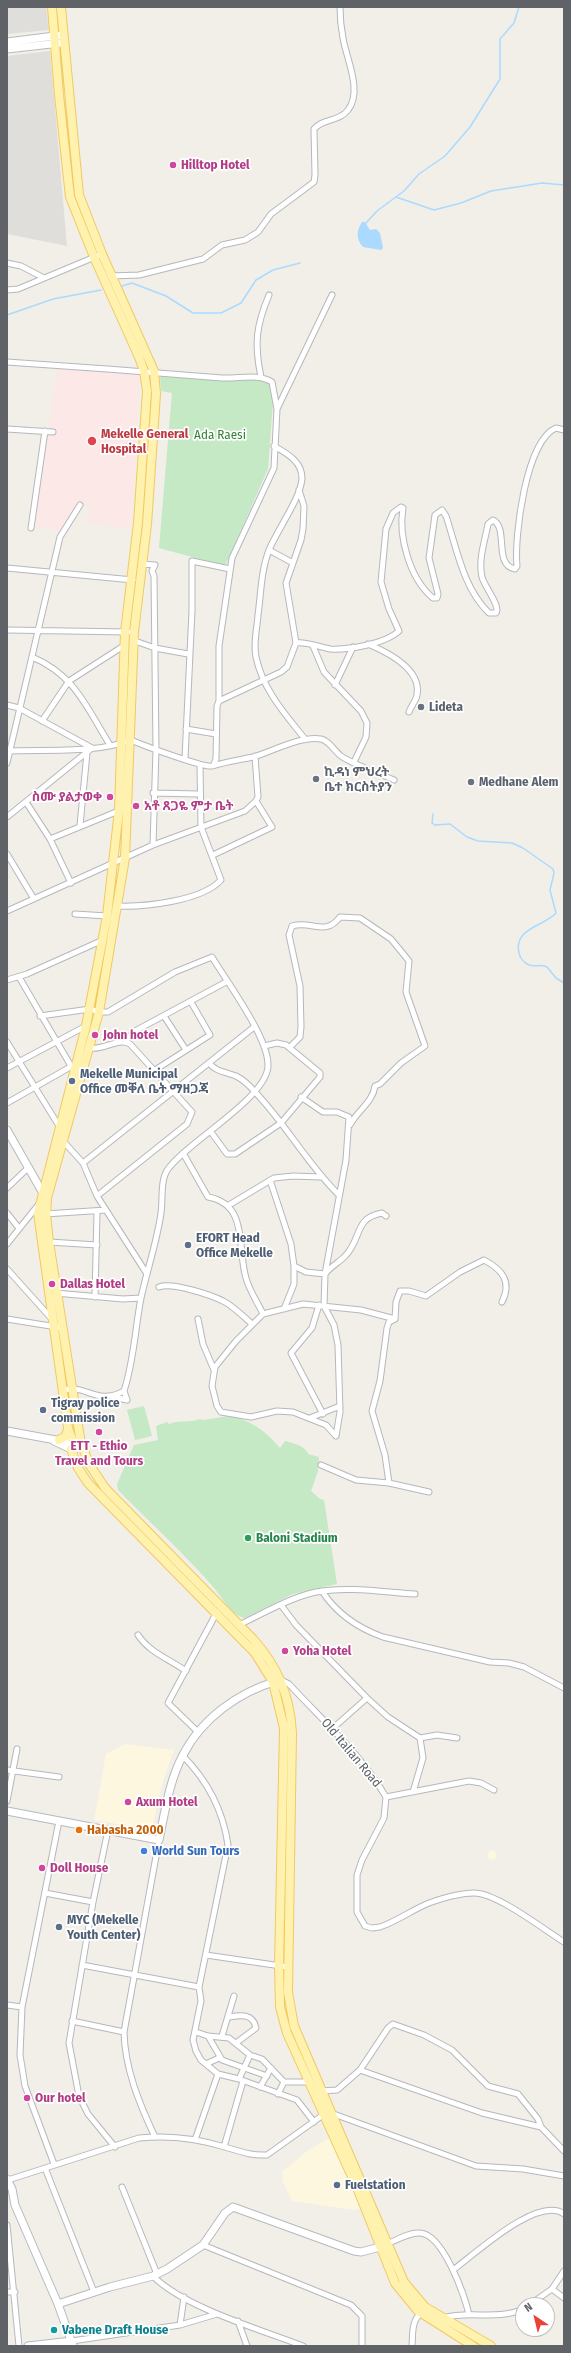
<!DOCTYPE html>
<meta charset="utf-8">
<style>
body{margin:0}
#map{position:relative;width:571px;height:2353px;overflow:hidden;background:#f1efe8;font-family:"Fira Sans Condensed",sans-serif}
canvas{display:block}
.frame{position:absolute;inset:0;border:8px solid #5f6368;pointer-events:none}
.north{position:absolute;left:515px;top:2297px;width:40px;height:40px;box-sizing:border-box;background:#fff;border:1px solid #bfc1c3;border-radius:50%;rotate:325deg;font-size:11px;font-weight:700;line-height:16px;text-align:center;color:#5f6368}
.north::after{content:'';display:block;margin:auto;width:14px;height:18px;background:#ea4335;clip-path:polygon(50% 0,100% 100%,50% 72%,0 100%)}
</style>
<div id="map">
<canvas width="571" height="2353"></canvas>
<div class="frame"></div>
<div class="north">N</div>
</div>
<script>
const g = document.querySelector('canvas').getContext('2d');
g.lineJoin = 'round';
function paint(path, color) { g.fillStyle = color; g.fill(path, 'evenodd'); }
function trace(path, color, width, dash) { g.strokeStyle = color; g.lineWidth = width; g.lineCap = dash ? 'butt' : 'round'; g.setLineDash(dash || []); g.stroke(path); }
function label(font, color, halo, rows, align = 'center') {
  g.font = font + ' "Fira Sans Condensed","Noto Sans Ethiopic",sans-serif'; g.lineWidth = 3.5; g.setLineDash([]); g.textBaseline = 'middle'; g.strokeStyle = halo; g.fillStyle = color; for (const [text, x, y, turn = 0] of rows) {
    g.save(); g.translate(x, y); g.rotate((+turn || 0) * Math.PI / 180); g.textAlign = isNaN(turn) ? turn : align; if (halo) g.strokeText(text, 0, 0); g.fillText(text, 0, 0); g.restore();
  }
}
paint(new Path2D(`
 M125 1744 174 1750 162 1784 152 1830 94 1820 106 1754Z
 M487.5 1855a4.5 4.5 0 1 1 9 0a4.5 4.5 0 1 1-9 0Z
 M329 2138 361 2208 355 2210 292 2201 283 2182 282 2172 307 2151Z`), '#fef7e0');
paint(new Path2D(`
 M7 7H46L49 30 7 34Z
 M50 51 67 246 7 234V56Z`), '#e0deda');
paint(new Path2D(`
 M57 369 140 373 132 529 86 522 92 508 78 502 59 531 35 528Z`), '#fce8e6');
paint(new Path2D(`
 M160 375 269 381 274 389 268 469 225 566 159 548 172 393 161 391Z
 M144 1406 152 1436 135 1440 127 1410Z
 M229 1416C251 1420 266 1431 280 1448L285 1441C293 1443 306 1446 308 1454L319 1457 318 1471 311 1491 320 1499 324 1500 337 1584 293 1594 245 1618C232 1616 223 1599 215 1589 185 1554 150 1523 118 1490L117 1484 134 1445 158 1440 156 1426 167 1422 169 1424C178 1420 190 1423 200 1419L203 1420Z`), '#c5e8c5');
paint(new Path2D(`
 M362 222H365L370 230 376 229 380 233 383 248 381 250 363 247C355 238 357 230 362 222Z`), '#aadaff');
trace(new Path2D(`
 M396 197 434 210 461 203 491 191 542 183 564 185
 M366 223 377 211 404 191 419 174 445 156 470 127 500 79V39L514 23 519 7
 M122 286 132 283 166 296 193 313H221L241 303 256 280 273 270 300 263
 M7 315 53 299 101 290
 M433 814 432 823 435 825 450 824 467 837 478 841 512 843 523 848 553 869 554 873 550 890 556 913C545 926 513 928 519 953 520 958 524 963 529 965 535 967 541 964 547 967L556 978 564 983`), '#aadaff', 1.5);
const street = new Path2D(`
 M7 263 21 266 44 278
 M110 276 139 275 203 259 222 245 245 240 258 232 271 214 314 182 315 175 314 129C323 118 339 122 348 110 363 91 346 58 343 38 341 28 340 17 340 7
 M7 290 18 289 102 254
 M7 362C79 367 150 372 222 378 239 379 258 373 272 382L277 409
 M261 377C254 344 256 326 269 295
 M7 429 53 432
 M274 446C286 453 302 461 302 478 301 498 277 530 269 550 261 571 261 593 258 615 257 630 253 642 256 657 263 690 285 714 305 739
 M31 528 45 431
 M269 550 293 563
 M142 564 155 565 152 571 154 576 156 750 153 845
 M7 568 133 580
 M7 630 128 632
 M135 641 155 648 188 654
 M296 643C305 641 319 647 330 649 348 650 385 644 399 631L389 609 381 582 386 529 393 513 401 507 403 508C398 537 410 579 433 598H437L438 594 429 558 435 515 442 510 446 516C457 549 463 588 489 613H496C501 606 484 586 482 577 478 559 485 541 488 524L493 520C509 528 493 565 515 569L517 566C514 537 526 440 556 428L564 430
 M368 644C387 652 422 669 417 695 416 701 411 706 409 712
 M313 646 324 672 361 711 367 723 366 737 354 762
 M32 657C74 674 87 708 110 745
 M335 685 353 647
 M219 701 281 672 287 667 296 643 286 583 301 540 303 529 304 506 299 490
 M7 705 19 708 92 748 7 817
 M42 721 69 681 125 645
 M186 729 216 734
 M7 751C44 749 96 754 131 740 142 745 204 768 212 766 225 762 239 760 253 757 271 752 302 735 321 739 330 741 334 751 341 756 352 764 381 774 394 780
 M185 758 192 611V561L230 569
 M7 763 60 537 80 505
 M214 764 216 759 217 706 219 701V646L232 558 274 468 277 409 332 295
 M153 793 199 794
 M26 802 50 839 71 883
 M80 825 87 753
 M50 839 121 810
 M7 854 34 899
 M213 855 272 827 256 801
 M117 906C145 907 202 901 221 880L201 827 200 765
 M7 911 153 845 245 811 256 801 258 797 255 756
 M75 914 107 916
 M19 977 71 1066
 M7 980 27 974 103 940
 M40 1016 90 1009 99 1012H108L175 972 212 957C227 982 269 1038 268 1066 267 1098 187 1142 168 1169 160 1180 163 1199 161 1213 157 1242 147 1270 141 1298 135 1329 134 1361 124 1391L127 1400
 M164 1016 186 1050
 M7 1042 59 1126
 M124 1042 135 1031 226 982
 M290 1047 300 1037 301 1027 300 986 289 935 292 926C312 920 325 937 340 917L360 918 391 939 409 961 406 992 425 1046 401 1063 380 1084 375 1086C373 1102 357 1111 350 1125
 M89 1048C103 1051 118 1037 130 1044L192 1112 187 1124 97 1196
 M209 1063C216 1072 227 1072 236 1076 244 1080 250 1086 255 1092 286 1124 307 1164 339 1195
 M7 1068 86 1026
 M155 1070 210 1035 191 1002
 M301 1097 323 1112H337L349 1117 346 1160 325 1274 324 1306 334 1325 338 1345 340 1412 336 1436
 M7 1103 72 1066
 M211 1132 227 1154H235L281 1123 320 1077V1073L286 1045 277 1043 264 1046
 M63 1141 83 1163 97 1196 147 1274
 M183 1153 208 1197C249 1204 237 1249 246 1278 249 1290 258 1303 263 1314
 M83 1163 254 1027
 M270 1180 291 1244 294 1266V1284L284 1309
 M7 1188 29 1167
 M229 1205 274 1178 293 1176 321 1177
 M7 1213 18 1227
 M45 1214 106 1210
 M49 1242 97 1245
 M7 1244 39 1204
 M294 1266 306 1272 325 1274C331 1266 340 1262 346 1255 362 1238 354 1218 382 1213L386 1216
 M7 1269 51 1318
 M159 1287C172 1282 212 1295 225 1302 234 1307 244 1317 252 1324
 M55 1293 123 1299 141 1298
 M95 1297 97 1212
 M319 1305 312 1328 291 1353 323 1414
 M7 1319 63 1328
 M198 1319 203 1344 214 1370
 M395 1319 396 1302 400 1291H409L426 1296 460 1272 484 1260C503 1270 512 1282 502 1302
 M64 1390C87 1384 96 1406 124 1391
 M113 1397 127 1400
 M310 1418 340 1406
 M336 1436 326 1425 293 1412 277 1411 251 1417 221 1412 217 1406 212 1386 215 1367 236 1341 263 1314 303 1304 361 1310 395 1319 389 1322 387 1328 380 1381 372 1411 385 1455 389 1483
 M321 1465 356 1480 389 1483 429 1492
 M322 1591C336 1613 358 1628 383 1637L490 1662 509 1663 524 1667 564 1688
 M281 1605 296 1625 367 1698 388 1717 420 1738 423 1758 413 1792
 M239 1625C264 1613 289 1598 316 1592 346 1586 384 1592 415 1594
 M138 1635C149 1652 169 1659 186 1671
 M281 1680 289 1684C322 1720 361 1754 386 1797L384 1818 362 1860 357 1875V1912L365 1926 372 1928 380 1927C397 1921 412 1910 429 1903 443 1898 459 1893 474 1893 497 1893 543 1929 564 1942
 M332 1729 367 1698
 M198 1732 168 1703 217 1612
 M420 1738 437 1735 457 1738
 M182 1755C207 1780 223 1810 228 1845L199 1987 201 2001 193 2040 196 2051 201 2060 218 2074 239 2079 297 2100 314 2122
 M7 1770 59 1777
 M386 1797 469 1781 481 1783 494 1790
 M7 1801 17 1749
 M108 1830 93 1902 69 2043 79 2096 88 2114 115 2147
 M45 1893 93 1902
 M206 1955 288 1967
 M82 1965 199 1987
 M7 2005 22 2007
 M229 2017C241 2015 253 2013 256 2028L236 2043
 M72 2021 124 2032
 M196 2032 208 2036 229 2038 250 2055 262 2059 284 2082H307
 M208 2036 222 2060 267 2076
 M222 2036 234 1996
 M206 2064 219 2058
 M360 2070 388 2028 393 2024 424 2035 452 2050 488 2086 518 2094 538 2119 541 2127
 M239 2079 250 2055
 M260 2087 271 2068
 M321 2091 337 2090 360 2070 482 2113 541 2127 564 2151
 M278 2094 284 2082
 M331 2113 476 2166 523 2169 564 2176
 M155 2137C139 2103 125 2069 124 2032L159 1840
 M195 2140 218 2074
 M224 2147 243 2081
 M54 2164 25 2086 20 2055 22 2007 59 1821
 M45 2168 94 2292
 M8 2180 139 2138C168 2135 196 2138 225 2147 239 2151 251 2156 267 2155L323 2115
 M122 2187 157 2274
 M7 2225 19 2346
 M203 2245 351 2305 362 2316V2346
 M385 2245C395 2241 409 2232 420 2233 443 2234 465 2296 469 2315
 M453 2270C475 2254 538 2195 564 2214
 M153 2276C183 2307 262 2330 303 2346
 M552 2289 564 2298
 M7 2292H15
 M529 2305 552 2289 564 2271
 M443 2318C470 2310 496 2321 523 2309
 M238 2321 247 2346
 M180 2325 184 2297
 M72 2341 180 2325 217 2314
 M412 2346C413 2333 411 2321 422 2312`);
const secondary = new Path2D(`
 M7 42 63 35
 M7 49 60 43
 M7 1130 44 1195
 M7 1431 72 1443
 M54 1441 71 1449
 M7 1811 159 1840C165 1812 169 1781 183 1755 202 1718 239 1692 277 1681
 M7 2179 12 2189 15 2205 58 2304 73 2346
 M58 2304 110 2287 153 2276 167 2269 203 2245 225 2213 233 2207 354 2251 361 2252 380 2247
 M28 2346 72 2341`);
const primary = new Path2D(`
 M52 7 59 95 70 197 94 257 139 357 144 371 147 391 138 523 125 632 119 810 107 916 86 1026 38 1213 68 1428 73 1442
 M61 7 79 195 102 254 154 371 156 394 147 524 134 632 125 858 99 1012 47 1198 46 1215 49 1242 81 1444
 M59 1440 66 1436 68 1429
 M82 1445 89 1464 105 1488 253 1639C278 1667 290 1696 292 1733L288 1992 294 2026 404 2282 425 2307 491 2346
 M71 1449 78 1468 88 1483 255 1653 273 1682 284 1728 279 1966 280 2007 287 2033 358 2190 395 2283 418 2311 473 2346`);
trace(street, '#b5b8bc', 7);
trace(secondary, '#b6babf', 9);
trace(primary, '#f2c960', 10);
trace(street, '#fff', 5);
trace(secondary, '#fff', 7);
trace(primary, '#fff2af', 8);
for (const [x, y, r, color] of [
 [173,165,4,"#d1479c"],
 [92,441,5,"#e0444e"],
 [421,707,4,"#6b7280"],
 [316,779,4,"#6b7280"],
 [471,782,4,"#6b7280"],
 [110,797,4,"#d1479c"],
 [136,806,4,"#d1479c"],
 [95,1035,4,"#d1479c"],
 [72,1081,4,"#5c6f8a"],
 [188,1245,4,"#5c6f8a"],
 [52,1284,4,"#d1479c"],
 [43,1410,4,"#5c6f8a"],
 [99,1432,4,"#d1479c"],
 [248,1538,4,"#2e9e5b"],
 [285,1651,4,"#d1479c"],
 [128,1802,4,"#d1479c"],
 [79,1830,4,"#e8710a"],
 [144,1851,4,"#3f7fe0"],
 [42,1868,4,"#d1479c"],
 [59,1927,4,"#5c6f8a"],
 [27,2098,4,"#d1479c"],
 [337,2185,4,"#5c6f8a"],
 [54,2330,4,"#0f9aa8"]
]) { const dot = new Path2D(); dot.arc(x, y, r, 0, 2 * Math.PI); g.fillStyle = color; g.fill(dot); trace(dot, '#fff', 1.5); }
label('bold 13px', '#b23c85', '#fff', [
 ["Hilltop Hotel",181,165],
 ["ስሙ ያልታወቀ",102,797,"right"],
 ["አቶ ጸጋዬ ምታ ቤት",144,806],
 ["John hotel",103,1035],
 ["Dallas Hotel",60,1284],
 ["ETT - Ethio",99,1446,"center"],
 ["Travel and Tours",99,1461,"center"],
 ["Yoha Hotel",293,1651],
 ["Axum Hotel",136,1802],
 ["Doll House",50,1868],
 ["Our hotel",35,2098]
], 'left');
label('bold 13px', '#be3a42', '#fff', [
 ["Mekelle General",101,434],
 ["Hospital",101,449]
], 'left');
label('13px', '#348238', '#fff', [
 ["Ada Raesi",220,435]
]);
label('bold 13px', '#5b616d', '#fff', [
 ["Lideta",429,707],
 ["ኪዳነ ምህረት",324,772],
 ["ቤተ ክርስትያን",324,787],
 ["Medhane Alem",479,782]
], 'left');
label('bold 13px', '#4e5e75', '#fff', [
 ["Mekelle Municipal",80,1074],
 ["Office መቐለ ቤት ማዘጋጃ",80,1089],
 ["EFORT Head",196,1238],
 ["Office Mekelle",196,1253],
 ["Tigray police",51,1403],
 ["commission",51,1418],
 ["MYC (Mekelle",67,1920],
 ["Youth Center)",67,1935],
 ["Fuelstation",345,2185]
], 'left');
label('bold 13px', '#27864d', '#fff', [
 ["Baloni Stadium",256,1538]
], 'left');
label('13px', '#5f6368', '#fff', [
 ["Old Italian Road",351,1753,50]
]);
label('bold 13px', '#c56008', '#fff', [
 ["Habasha 2000",87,1830]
], 'left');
label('bold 13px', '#366cbe', '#fff', [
 ["World Sun Tours",152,1851]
], 'left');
label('bold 13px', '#0d838f', '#fff', [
 ["Vabene Draft House",62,2330]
], 'left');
</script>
